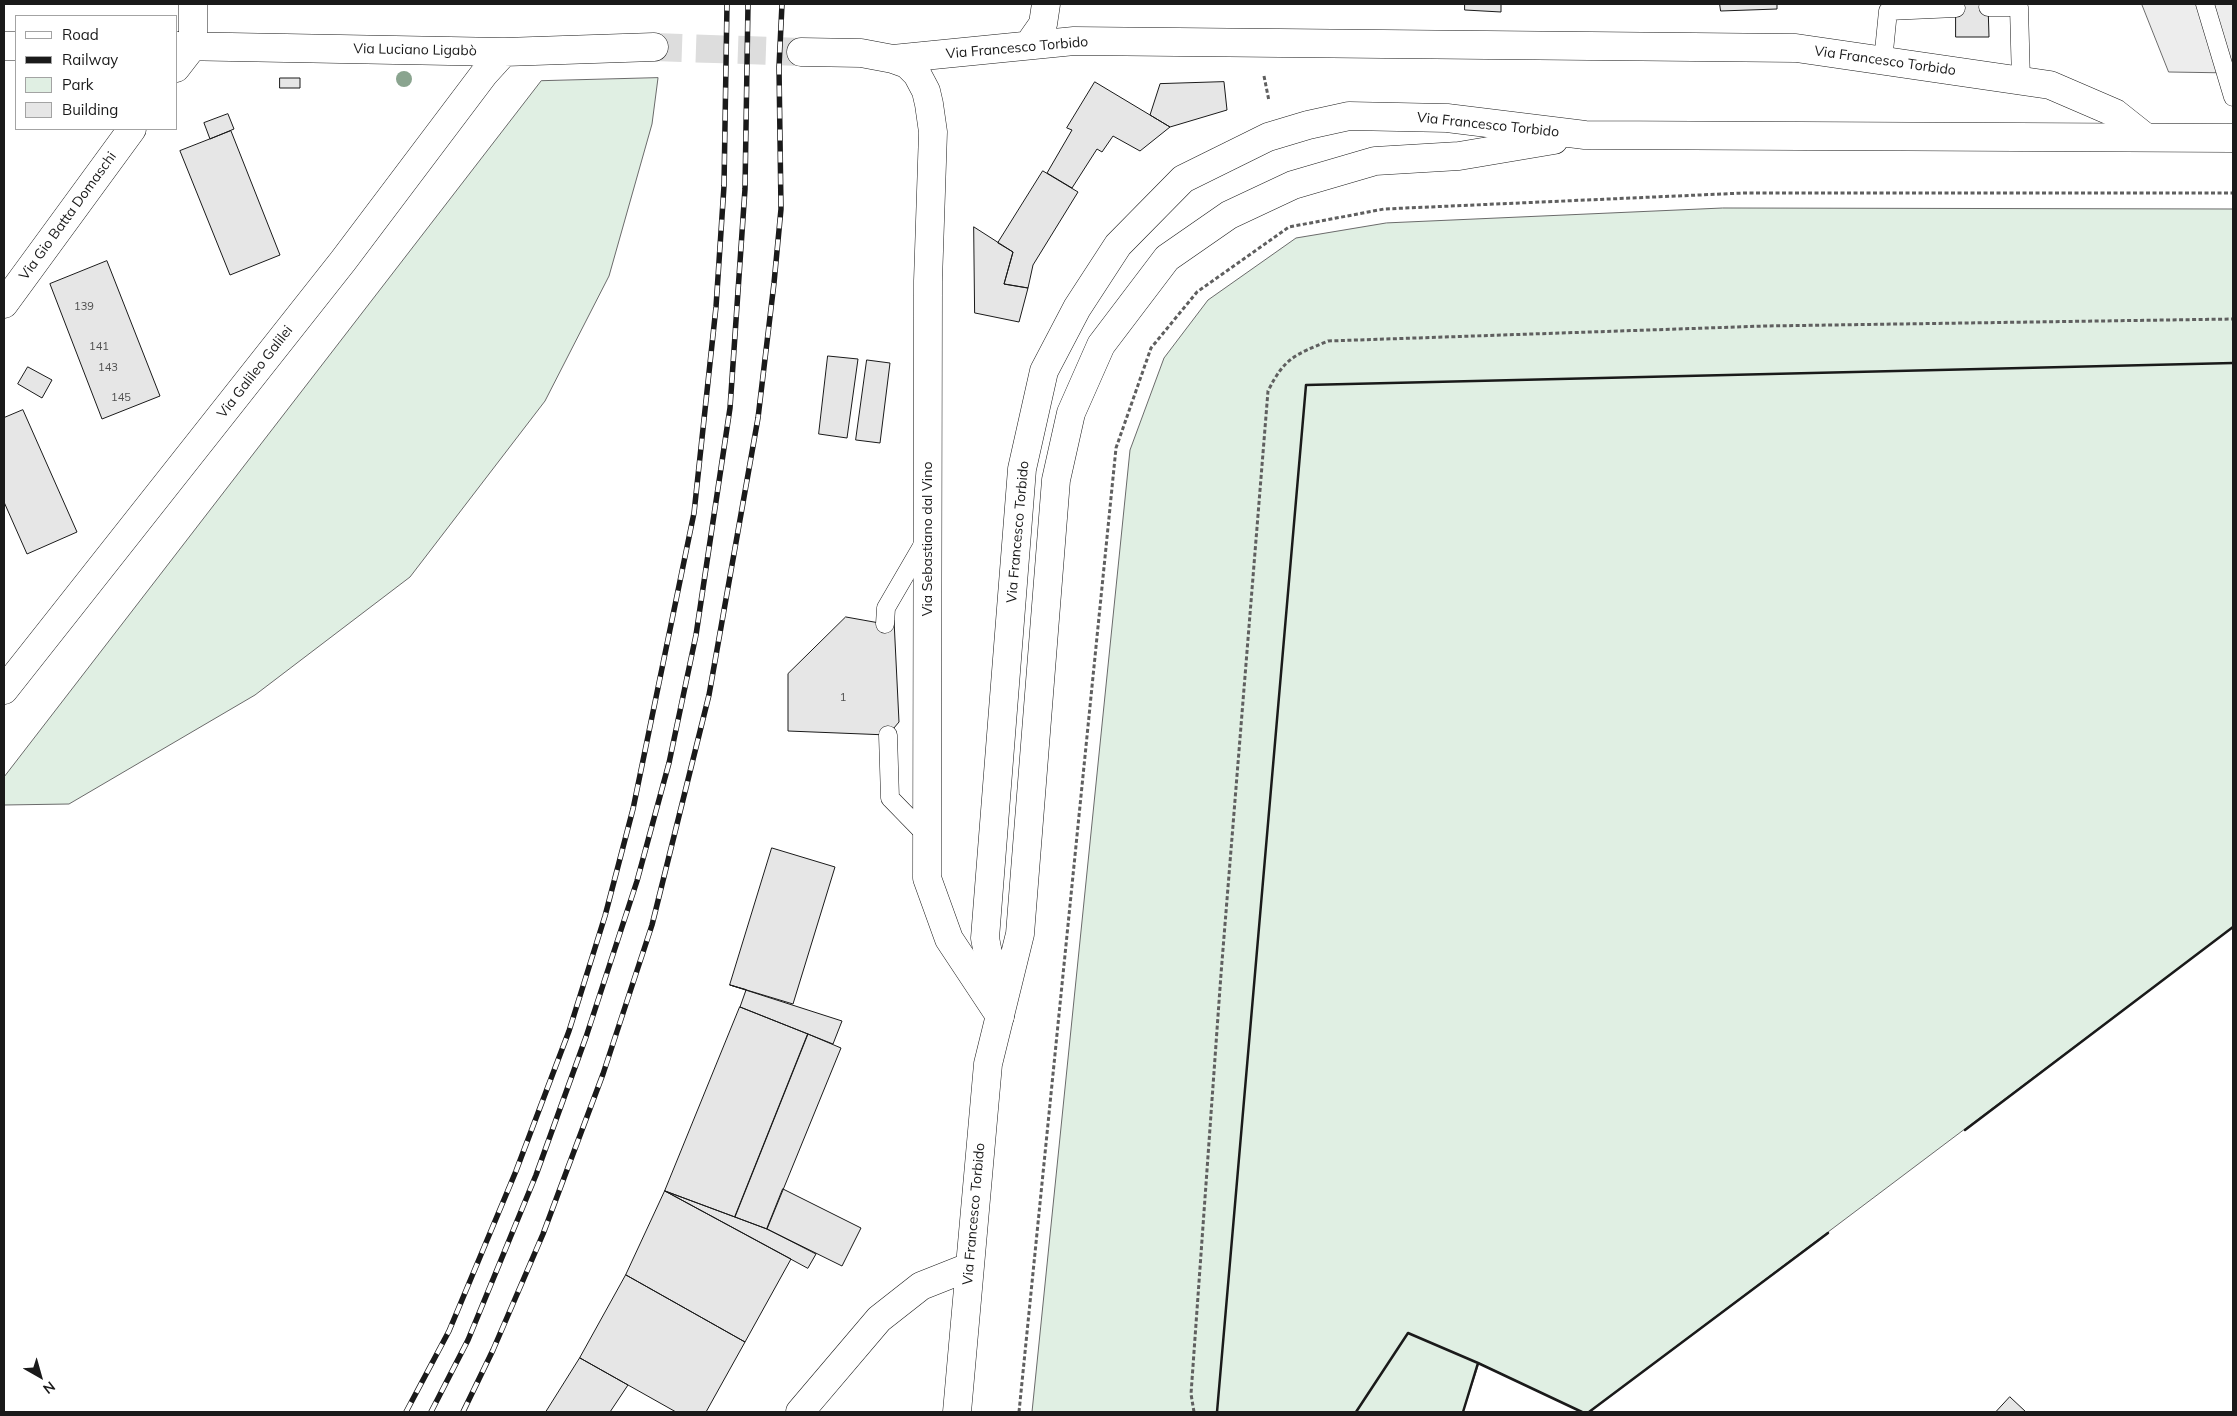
<!DOCTYPE html>
<meta charset="utf-8">
<style>
body{margin:0}
#map{position:relative;width:2237px;height:1416px;overflow:hidden;background:#fff;font-family:Mulish,sans-serif}
canvas{display:block}
.frame{position:absolute;inset:0;border:5px solid #1a1a1a;pointer-events:none}
.legend{position:absolute;left:15px;top:15px;width:162px;height:115px;box-sizing:border-box;background:#fff;border:1px solid #a3a3a3;margin:0;padding:6px 9px;list-style:none;font-size:15px;color:#1a1a1a}
.legend li{display:flex;align-items:center;gap:10px;height:25px}
.legend b{width:25px;border:1px solid #a3a3a3}
.north{position:absolute;left:15px;top:1351px;width:50px;height:50px;-webkit-text-stroke:4px #fff;paint-order:stroke;rotate:142deg;font-size:14px;font-weight:700;line-height:20px;text-align:center;color:#1a1a1a}
.north::after{content:'';display:block;margin:auto;width:18px;height:22px;background:#1a1a1a;clip-path:polygon(50% 0,100% 100%,50% 72%,0 100%)}
</style>
<div id="map">
<canvas width="2237" height="1416"></canvas>
<div class="frame"></div>
<ul class="legend">
<li><b style="height:6px;background:#fff"></b>Road</li>
<li><b style="height:6px;background:#1a1a1a"></b>Railway</li>
<li><b style="height:14px;background:#e0efe3"></b>Park</li>
<li><b style="height:14px;background:#e6e6e6"></b>Building</li>
</ul>
<div class="north">N</div>
</div>
<script>
const g = document.querySelector('canvas').getContext('2d');
g.lineJoin = 'round';
function paint(path, color) { g.fillStyle = color; g.fill(path, 'evenodd'); }
function trace(path, color, width, dash) { g.strokeStyle = color; g.lineWidth = width; g.lineCap = dash ? 'butt' : 'round'; g.setLineDash(dash || []); g.stroke(path); }
function label(font, color, halo, rows, align = 'center') {
  g.font = font + ' Mulish,sans-serif'; g.lineWidth = 4; g.setLineDash([]); g.textBaseline = 'middle'; g.strokeStyle = halo; g.fillStyle = color; for (const [text, x, y, turn = 0] of rows) {
    g.save(); g.translate(x, y); g.rotate((+turn || 0) * Math.PI / 180); g.textAlign = isNaN(turn) ? turn : align; if (halo) g.strokeText(text, 0, 0); g.fillText(text, 0, 0); g.restore();
  }
}
const green = new Path2D(`
 M658 78 652 124 609 276 545 401 410 577 255 695 69 804 4 805V777L541 81Z
 M1723 208 2233 209V927L1589 1412H1582L1479 1363 1463 1412H1032L1130 450 1164 358 1208 300 1296 238 1386 223Z`);
paint(green, '#e0efe3');
trace(green, '#6a6a6a', 1);
const parking = new Path2D(`
 M2142 4H2233V73L2169 72Z`);
paint(parking, '#ededed');
trace(parking, '#6a6a6a', 1);
const building = new Path2D(`
 M1465 4H1501V12L1465 10Z
 M1720 4H1777V9L1721 11Z
 M1956 4H1988L1989 37H1956Z
 M280 78H300V88H280Z
 M1095 82 1170 127 1140 151 1113 136 1102 152 1097 149 1072 188 1047 173 1072 130 1067 128Z
 M1224 82 1227 110 1170 127 1150 115 1160 84Z
 M228 114 234 129 210 139 204 123Z
 M231 131 280 255 230 275 180 151Z
 M1043 171 1078 192 1033 265 1028 288 1004 284 1013 252 998 243Z
 M974 227 1013 252 1004 284 1028 288 1019 322 975 313Z
 M107 261 160 396 102 419 50 284Z
 M828 356 858 359 847 438 819 434Z
 M867 360 890 363 880 443 856 440Z
 M28 367 52 380 42 398 18 384Z
 M23 410 77 532 27 554 4 502V418Z
 M846 617 885 624 894 620 899 722 888 735 788 731V674Z
 M772 848 835 867 793 1004 730 985Z
 M730 985 842 1021 833 1044 740 1007 746 990Z
 M740 1007 808 1034 735 1217 665 1191Z
 M808 1034 841 1048 767 1229 735 1217Z
 M783 1189 861 1228 842 1266 767 1229Z
 M665 1191 767 1229 816 1254 808 1268Z
 M665 1191 791 1259 745 1342 626 1275Z
 M626 1275 745 1342 706 1412H676L580 1358Z
 M580 1358 628 1385 610 1412H546Z
 M2010 1397 2026 1412H1996Z`);
paint(building, '#e6e6e6');
trace(building, '#1a1a1a', 1);
trace(new Path2D(`
 M654 47 801 52`), '#ddd', 28, [28, 14]);
const service = new Path2D(`
 M2205 4 2233 97
 M1988 7H2019L2021 81
 M1883 61 1888 11 1956 8
 M885 624 886 608 925 541
 M888 735 890 798 927 836`);
const minor = new Path2D(`
 M1029 44 1043 24 1046 4
 M4 46H16
 M176 46 504 52 654 47
 M801 52 861 53 893 59 907 64 917 74 926 91 929 104 933 132 928 281 927 878 949 939 1000 1016
 M893 59 1074 41 1796 48 2050 85 2115 113 2144 136
 M176 68 193 46V4
 M4 304 132 129
 M4 690 343 261 484 74 504 52
 M800 1412 879 1319 921 1286 969 1267`);
const primary = new Path2D(`
 M1000 1016 985 938 1022 469 1044 371 1077 308 1118 245 1183 179 1268 137 1308 125 1349 116 1447 118 1585 135 2233 138
 M957 1412 988 1064 1020 934 1056 480 1071 413 1101 345 1167 258 1229 215 1293 185 1375 161 1459 156 1554 140`);
trace(service, '#1a1a1a', 19);
trace(minor, '#1a1a1a', 29);
trace(primary, '#1a1a1a', 29);
trace(new Path2D(`
 M1264 76 1269 101
 M1019 1412 1116 448 1151 348 1197 292 1289 227 1384 209 1744 193H2233
 M1194 1412 1191 1394 1221 974 1268 391C1285 357 1295 355 1328 341L1765 326 2233 319`), '#5f5f5f', 3, [4, 2.5]);
trace(service, '#fff', 18);
trace(minor, '#fff', 28);
trace(primary, '#fff', 28);
const rail = new Path2D(`
 M406 1412 449 1331 516 1171 569 1031 605 916 633 809 694 513 716 307 724 186 727 4
 M431 1412 468 1340 536 1175 586 1037 637 881 669 763 696 635 730 408 745 189 748 4
 M463 1412 493 1350 543 1234 603 1074 652 925 709 695 758 418 774 283 781 209 779 67 782 4`);
trace(rail, '#1a1a1a', 5.5);
trace(rail, '#fff', 4, [11]);
trace(new Path2D(`
 M1965 1130 2233 927
 M1478 1363 1582 1412
 M1217 1412 1306 385 2233 363
 M1356 1412 1408 1333 1478 1363 1463 1412
 M1589 1412 1828 1233`), '#1a1a1a', 2.5);
g.fillStyle = '#8aa48f';
for (const [x, y] of [
 [404,79]
]) { g.beginPath(); g.arc(x, y, 8, 0, 2 * Math.PI); g.fill(); }
label('11px', '#4d4d4d', null, [
 ["139",84,307],
 ["141",99,347],
 ["143",108,368],
 ["145",121,398],
 ["1",843,698]
]);
label('14px', '#1a1a1a', '#fff', [
 ["Via Francesco Torbido",1017,48,-5],
 ["Via Luciano Ligabò",415,50,1],
 ["Via Francesco Torbido",1885,61,8],
 ["Via Francesco Torbido",1488,125,6],
 ["Via Gio Batta Domaschi",68,216,-54],
 ["Via Galileo Galilei",255,372,-52],
 ["Via Francesco Torbido",1018,532,-85],
 ["Via Sebastiano dal Vino",928,539,-90],
 ["Via Francesco Torbido",974,1214,-85]
]);
</script>
